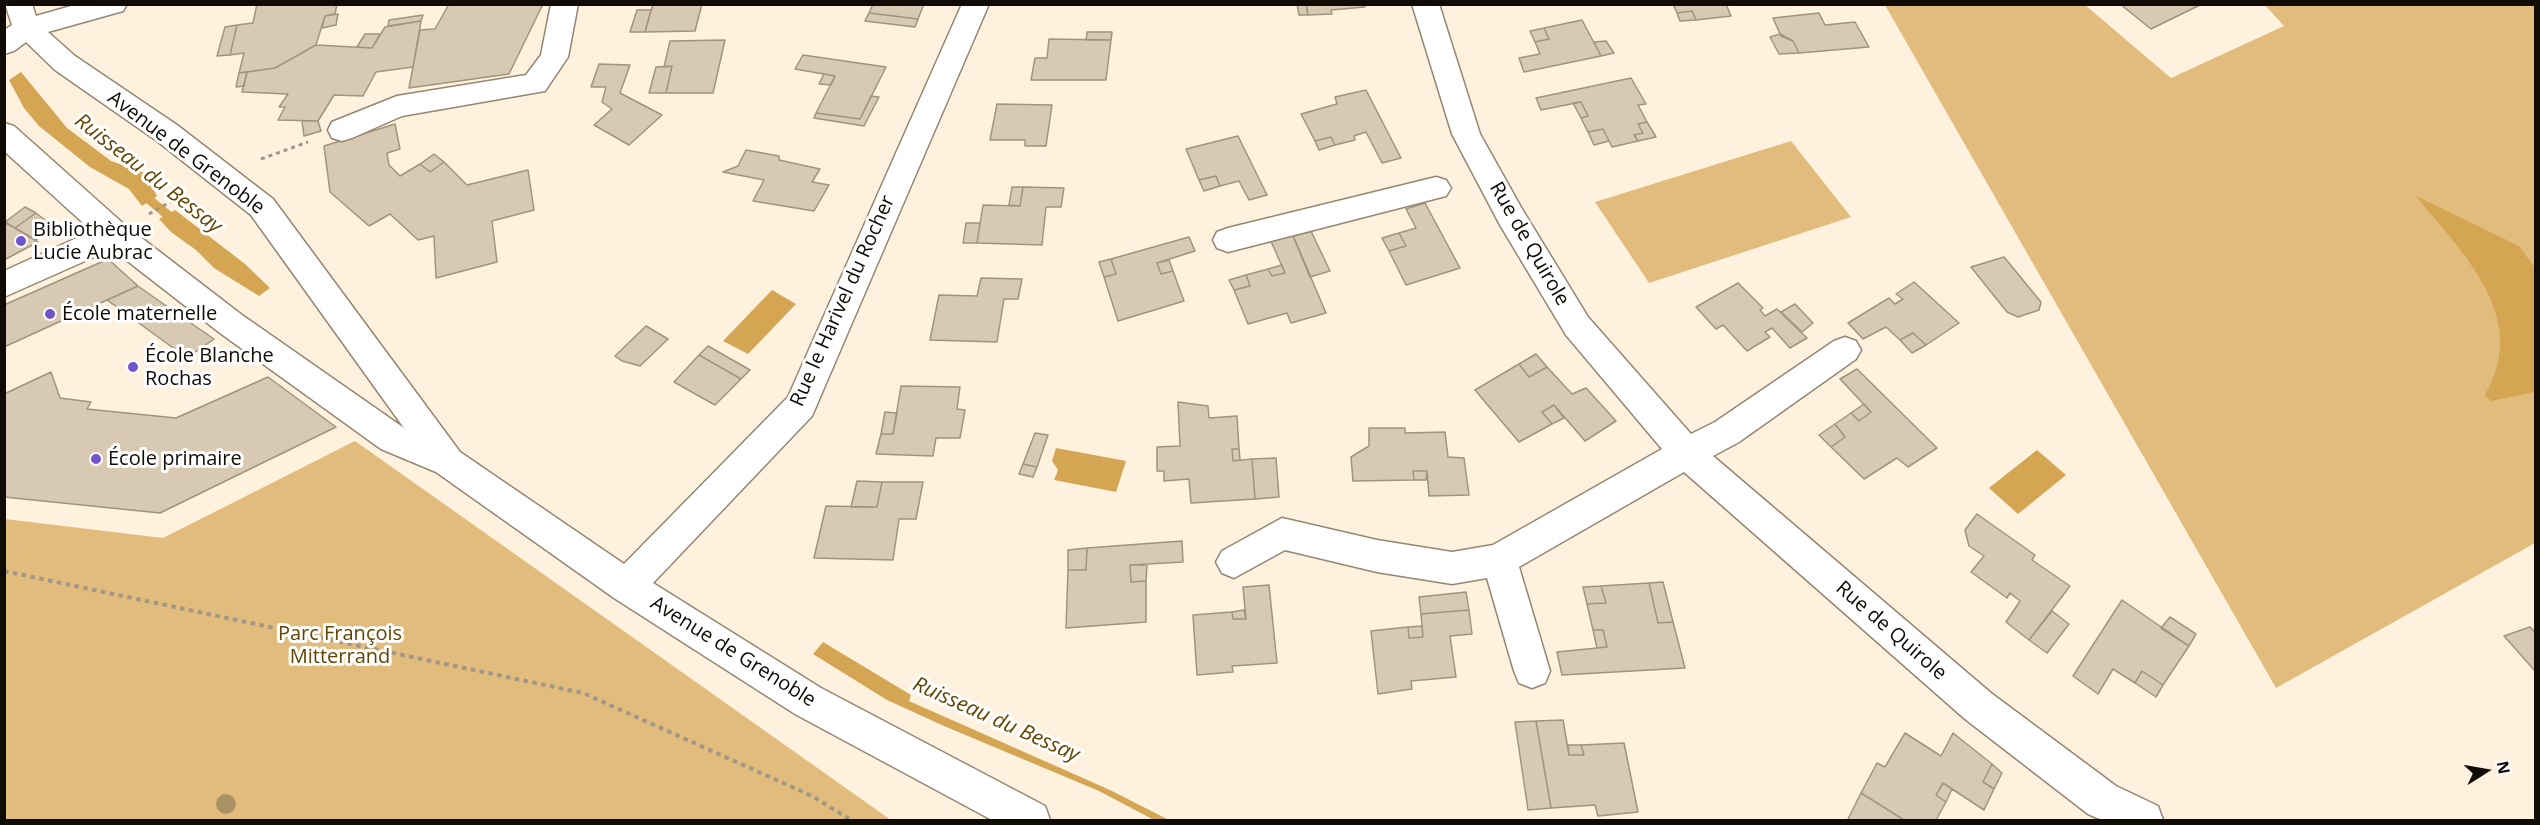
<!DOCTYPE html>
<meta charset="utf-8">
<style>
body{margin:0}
#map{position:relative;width:2540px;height:825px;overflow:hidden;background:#fef2df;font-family:"Open Sans",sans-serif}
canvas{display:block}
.frame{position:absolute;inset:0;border:6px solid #100b04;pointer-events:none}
.north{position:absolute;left:2456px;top:741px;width:60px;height:60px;-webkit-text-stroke:4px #fff;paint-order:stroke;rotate:79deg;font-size:16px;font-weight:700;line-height:24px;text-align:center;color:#100b04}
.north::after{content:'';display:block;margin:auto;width:21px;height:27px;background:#100b04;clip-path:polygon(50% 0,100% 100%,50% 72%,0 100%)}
</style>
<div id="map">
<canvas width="2540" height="825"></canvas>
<div class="frame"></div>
<div class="north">N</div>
</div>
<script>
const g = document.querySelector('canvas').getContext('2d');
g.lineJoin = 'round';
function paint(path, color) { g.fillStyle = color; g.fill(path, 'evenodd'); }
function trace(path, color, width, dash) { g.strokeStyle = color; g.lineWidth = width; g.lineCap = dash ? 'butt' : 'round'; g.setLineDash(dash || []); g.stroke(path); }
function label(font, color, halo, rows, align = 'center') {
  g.font = font + ' "Open Sans",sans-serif'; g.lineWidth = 6; g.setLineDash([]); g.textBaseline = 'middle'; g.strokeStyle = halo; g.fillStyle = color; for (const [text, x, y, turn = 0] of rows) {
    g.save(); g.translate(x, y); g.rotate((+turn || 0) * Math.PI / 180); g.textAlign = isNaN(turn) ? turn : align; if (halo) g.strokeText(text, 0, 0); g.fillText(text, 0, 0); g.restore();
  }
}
paint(new Path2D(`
 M1885 5H2085L2171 78 2284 26 2265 5H2535V543L2276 688Z
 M1791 141 1851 217 1649 283 1595 202Z
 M355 441 891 820H5V519L163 538Z`), '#e2bc7d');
paint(new Path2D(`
 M21 72 67 128 111 161 145 173 157 196 142 206 129 189 90 167 39 126 24 108 9 80Z
 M2416 196 2519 246 2535 268V392L2491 401 2485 395C2531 317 2463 254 2416 196Z
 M175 210 245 264 270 288 259 296 214 268 196 250 171 232 159 219Z
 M772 290 796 304 748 354 723 341Z
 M1056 448 1126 461 1116 492 1054 480 1058 470 1052 461Z
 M2037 450 2066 475 2018 514 1989 488Z
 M823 642 911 695 909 701 1110 790 1169 820H1154L1099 791 944 726 887 700 813 654Z`), '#d4a552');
paint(new Path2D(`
 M137 184 184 222 186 225 184 228H176L133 192 131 189Z`), '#d4a552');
const building = new Path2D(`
 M257 4H337L335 14 325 16 316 45 275 68 239 73 244 53 230 55 237 25 253 23Z
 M449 4H543L509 74 409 88 420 30 435 29Z
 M653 4H702L695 31 645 32Z
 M873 4H924L918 19 869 13Z
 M1297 4H1306L1308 15H1299Z
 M1306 4H1364L1365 7 1331 10 1332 14 1308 15Z
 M1673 4H1726L1731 16 1696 20 1692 11 1677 13Z
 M2120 4H2202L2151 29Z
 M637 10H651L645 32H630Z
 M1692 11 1696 20 1680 21 1677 13Z
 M869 13 918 19 915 27 865 21Z
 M1819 13 1825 25 1855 22 1869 47 1799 53 1793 41 1781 36 1773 18Z
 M338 14 336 25 322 28 325 16Z
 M423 15 421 21 388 26 389 20Z
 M1582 20 1601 56 1524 72 1519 58 1540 54 1535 42 1549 39 1544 28Z
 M421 21 413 67 376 72 363 96 334 95 318 121 278 120 285 107H279L288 94 242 92 247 72 275 68 316 45 372 48 385 27Z
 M237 25 230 55 217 56 225 27Z
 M1544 28 1549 39 1535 42 1530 31Z
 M1087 32H1112L1111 40H1086Z
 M365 34H380L372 48 357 47Z
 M1780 34 1793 41 1799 53 1779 54 1770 37Z
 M1049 39 1111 40 1106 80H1031L1035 58H1047Z
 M725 40 713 93H666L672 66 664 67 670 41Z
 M1606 41 1614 53 1601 56 1594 42Z
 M803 55 886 67 860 119 816 113 835 76 795 69Z
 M599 64 630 65 620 93 662 115 629 145 594 125 612 109 602 102 606 87H591Z
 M672 66 666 93H649L656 67Z
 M247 72 244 86 236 87 239 73Z
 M824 74 835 76 831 85 819 84Z
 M1631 78 1646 104 1638 105 1647 122 1638 124 1643 133 1634 135 1638 141 1612 147 1603 129 1588 132 1581 118 1588 116 1581 102 1541 110 1536 98Z
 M1366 90 1401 158 1382 163 1366 132 1354 136 1355 140 1335 145 1331 137 1315 141 1301 114 1337 104 1335 97Z
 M871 96 879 97 864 126 814 118 816 113 860 119Z
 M1581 102 1588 116 1581 118 1573 103Z
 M997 104 1052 105 1046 146H1025V140H990Z
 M302 121H318L321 131 304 136Z
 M1647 122 1656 137 1638 141 1634 135 1643 133 1638 124Z
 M395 124 400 149 387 153 389 165 400 176 420 164 430 172 444 162 467 185 528 170 534 210 492 221 497 262 436 278 434 236 418 240 390 214 369 226 330 192 324 146Z
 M1603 129 1609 141 1594 145 1588 132Z
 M1238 136 1267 195 1249 200 1239 181 1220 186 1216 176 1199 180 1186 149Z
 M1331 137 1335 145 1319 150 1315 141Z
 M746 150 779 156V160L820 169 812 182 829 185 814 211 753 201 764 180 723 172 738 166Z
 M434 154 444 162 430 172 420 164Z
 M1216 176 1220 186 1204 191 1199 180Z
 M1012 187H1023L1020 206 1009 205Z
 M1023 187 1064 188 1061 207H1046L1042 245 977 243 983 205 1020 206Z
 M1425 203 1460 268 1406 285 1389 251 1406 246 1399 233 1416 228 1406 209Z
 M25 207 36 213 15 228 5 222Z
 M36 213 54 227 36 240 15 228Z
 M4 222 15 228 38 242 4 260Z
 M966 223H980L977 243H963Z
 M1311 231 1330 271 1310 277 1293 236Z
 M1292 233 1326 313 1291 323 1287 313 1248 324 1234 290 1250 286 1246 275 1268 269 1272 276 1285 273 1270 239Z
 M1399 233 1406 246 1389 251 1382 238Z
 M1189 237 1195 251 1157 263 1161 274 1173 271 1184 301 1118 321 1104 277 1116 274 1111 259Z
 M2004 257 2041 302 2039 310 2018 317 2007 312 1971 267Z
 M108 259 138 286 4 347V305Z
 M1111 259 1116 274 1104 277 1099 262Z
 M1169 260 1173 271 1161 274 1157 263Z
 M1282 265 1285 273 1272 276 1268 269Z
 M1246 275 1250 286 1234 290 1229 280Z
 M981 278 1022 279 1018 299H1004L997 342 930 340 939 295 977 296Z
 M1914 282 1959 323 1926 345 1913 333 1900 340 1886 327 1863 339 1848 323 1889 298 1895 304 1903 299 1896 294Z
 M1738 283 1763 308 1760 310 1765 316 1777 309 1807 338 1790 348 1772 328 1765 332 1770 337 1747 351 1723 325 1716 329 1696 307Z
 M138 286 172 310 214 339 187 358 107 300Z
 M1795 304 1813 323 1802 332 1781 312Z
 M646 326 668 339 640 366 622 361 615 356Z
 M1913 333 1926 345 1912 353 1900 340Z
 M708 346 750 370 741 379 699 355Z
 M1536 354 1547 367 1529 377 1519 364Z
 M699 355 741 379 715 405 674 382Z
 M1519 364 1529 377 1547 367 1572 394 1586 388 1616 421 1585 441 1554 405 1542 412 1552 424 1519 442 1475 390Z
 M1857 369 1937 448 1908 467 1897 458 1864 479 1831 447 1845 437 1835 424 1851 413 1859 421 1871 412 1840 379Z
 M51 372 60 398 91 402 87 409 176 418 268 377 336 427 160 513 4 497V394Z
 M901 386 960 387 957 409 965 410 960 438H936L933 456 876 454 881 434H893Z
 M1178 402 1208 406 1209 418 1237 416 1239 449H1232L1233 461 1252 459 1255 499 1191 503 1189 479 1164 481V471H1157V447L1180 446Z
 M1864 404 1871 412 1859 421 1851 413Z
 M1554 405 1564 418 1552 424 1542 412Z
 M885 412 897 413 893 434H881Z
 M1835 424 1845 437 1831 447 1819 435Z
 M1369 428H1405V433L1445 432 1448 457 1464 458 1469 495 1429 496 1427 471H1413L1414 480 1353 481 1351 457 1369 446Z
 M1035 433 1048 435 1037 467 1023 464Z
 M1232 449H1239L1240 460 1233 461Z
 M1276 458 1279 497 1255 499 1252 459Z
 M1023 464 1037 467 1033 477 1019 474Z
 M1413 471H1427L1426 480H1414Z
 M857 481 882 482 877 507H851Z
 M882 482H923L916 519H899L893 560 814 558 826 506 877 507Z
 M1977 514 2035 555 2032 560 2070 586 2029 640 2006 622 2020 601 2010 593 2007 598 1971 572 1984 556 1969 546 1965 530Z
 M1182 541 1183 562 1130 565 1131 582 1146 581V622L1066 628 1068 570H1086L1087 548Z
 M1087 548 1086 570H1068V550Z
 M1130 565H1147L1146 581 1131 582Z
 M1663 582 1673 622 1658 623 1649 583Z
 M1649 583 1658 623 1673 622 1685 668 1562 675 1557 652 1607 647 1603 630H1593L1587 604 1606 603 1601 586Z
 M1269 585 1277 663 1232 666 1233 672 1197 675 1193 615 1232 612 1233 619H1246L1243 587Z
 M1601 586 1606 603 1587 604 1583 587Z
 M1466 592 1469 610 1421 614 1419 597Z
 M2122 600 2189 646 2163 685 2142 671 2135 683 2113 669 2098 694 2073 676Z
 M1244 610 1246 619H1233L1232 612Z
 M1469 610 1472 634 1450 636 1456 677 1411 681 1412 689 1378 694 1371 631 1408 627 1409 638 1423 637 1421 614Z
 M2052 611 2069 624 2047 653 2029 640Z
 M2170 617 2196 634 2189 646 2161 628Z
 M1422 626 1423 637 1409 638 1408 627Z
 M2530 627 2536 633V672L2504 636Z
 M1593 630H1603L1607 647 1597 648Z
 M2142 671 2163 685 2156 697 2135 683Z
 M1563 720 1569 755H1584L1581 745 1624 743 1638 812 1598 816 1595 805 1551 808 1536 721Z
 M1536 721 1551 808 1528 810 1515 722Z
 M1905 733 1941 756 1953 733 1992 764 1983 782 1994 789 1984 810 1943 783 1936 795 1946 802 1936 820H1904L1861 793 1877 763 1885 767Z
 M1568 745H1581L1584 755H1569Z
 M1992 764 2002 773 1994 789 1983 782Z
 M1943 783 1952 789 1946 802 1936 795Z
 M1861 793 1904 820H1851L1848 819Z`);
paint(building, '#d8c9b2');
trace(building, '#a1937d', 1.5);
const minor = new Path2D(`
 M5 4H32L36 16 78 4H127L123 11 48 32 75 56 177 125 273 199 460 452 624 564 788 397 962 4H989L812 416 653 583 821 688 1045 806 1050 820H992L795 714 614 598 436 472 381 449 220 333 112 249 4 297V271L92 231 4 151V123L14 126 126 226 242 315 404 428 251 215 157 141 55 70 26 42 14 51 4 54V30L12 25Z
 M551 4H578L568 57 545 91 402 116 352 138 342 141 332 138 328 130 332 122 397 96 526 75 541 55Z
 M1412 4H1439L1480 134 1522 209 1588 317 1691 434 1715 422 1834 341 1845 337 1856 341 1861 350 1856 359 1739 442 1713 456 1991 693 2116 786 2158 806 2163 820H2102L2088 814 1965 719 1684 472 1519 567 1550 671 1545 683 1532 688 1519 683 1514 671 1487 578 1452 584 1377 572 1285 550 1234 578 1222 573 1216 562 1222 551 1282 518 1377 540 1452 552 1493 545 1662 449 1566 335 1500 225 1452 134Z
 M1436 177 1446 180 1451 188 1446 196 1228 252 1217 248 1213 240 1217 232 1228 228Z`);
trace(minor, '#948771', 3);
trace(new Path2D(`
 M261 159 308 142
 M149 214 184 194`), '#a09788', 3, [4, 4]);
trace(new Path2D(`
 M4 571 583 693 812 796 851 820`), '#a09788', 4, [4.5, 4.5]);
paint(minor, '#fff');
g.fillStyle = '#a99264';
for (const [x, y] of [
 [226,804]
]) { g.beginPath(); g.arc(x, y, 10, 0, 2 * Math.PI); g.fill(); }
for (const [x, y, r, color] of [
 [21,241,6,"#7054ce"],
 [50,314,6,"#7054ce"],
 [133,367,6,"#7054ce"],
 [96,459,6,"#7054ce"]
]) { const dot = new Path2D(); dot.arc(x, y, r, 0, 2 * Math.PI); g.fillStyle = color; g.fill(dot); trace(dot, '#fff', 2); }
label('20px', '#100b04', '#fff', [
 ["Avenue de Grenoble",186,153,37],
 ["Rue de Quirole",1529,244,60],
 ["Rue le Harivel du Rocher",843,301,-66],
 ["Rue de Quirole",1891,631,41],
 ["Avenue de Grenoble",733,652,32]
]);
label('20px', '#100b04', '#fff', [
 ["Bibliothèque",33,230],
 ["Lucie Aubrac",33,253],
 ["École maternelle",62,314],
 ["École Blanche",145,356],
 ["Rochas",145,379],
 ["École primaire",108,459]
], 'left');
label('20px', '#644400', '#fff', [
 ["Parc François",340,634],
 ["Mitterrand",340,657]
]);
label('italic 21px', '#654600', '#fff', [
 ["Ruisseau du Bessay",148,174,38],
 ["Ruisseau du Bessay",996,720,24]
]);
</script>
